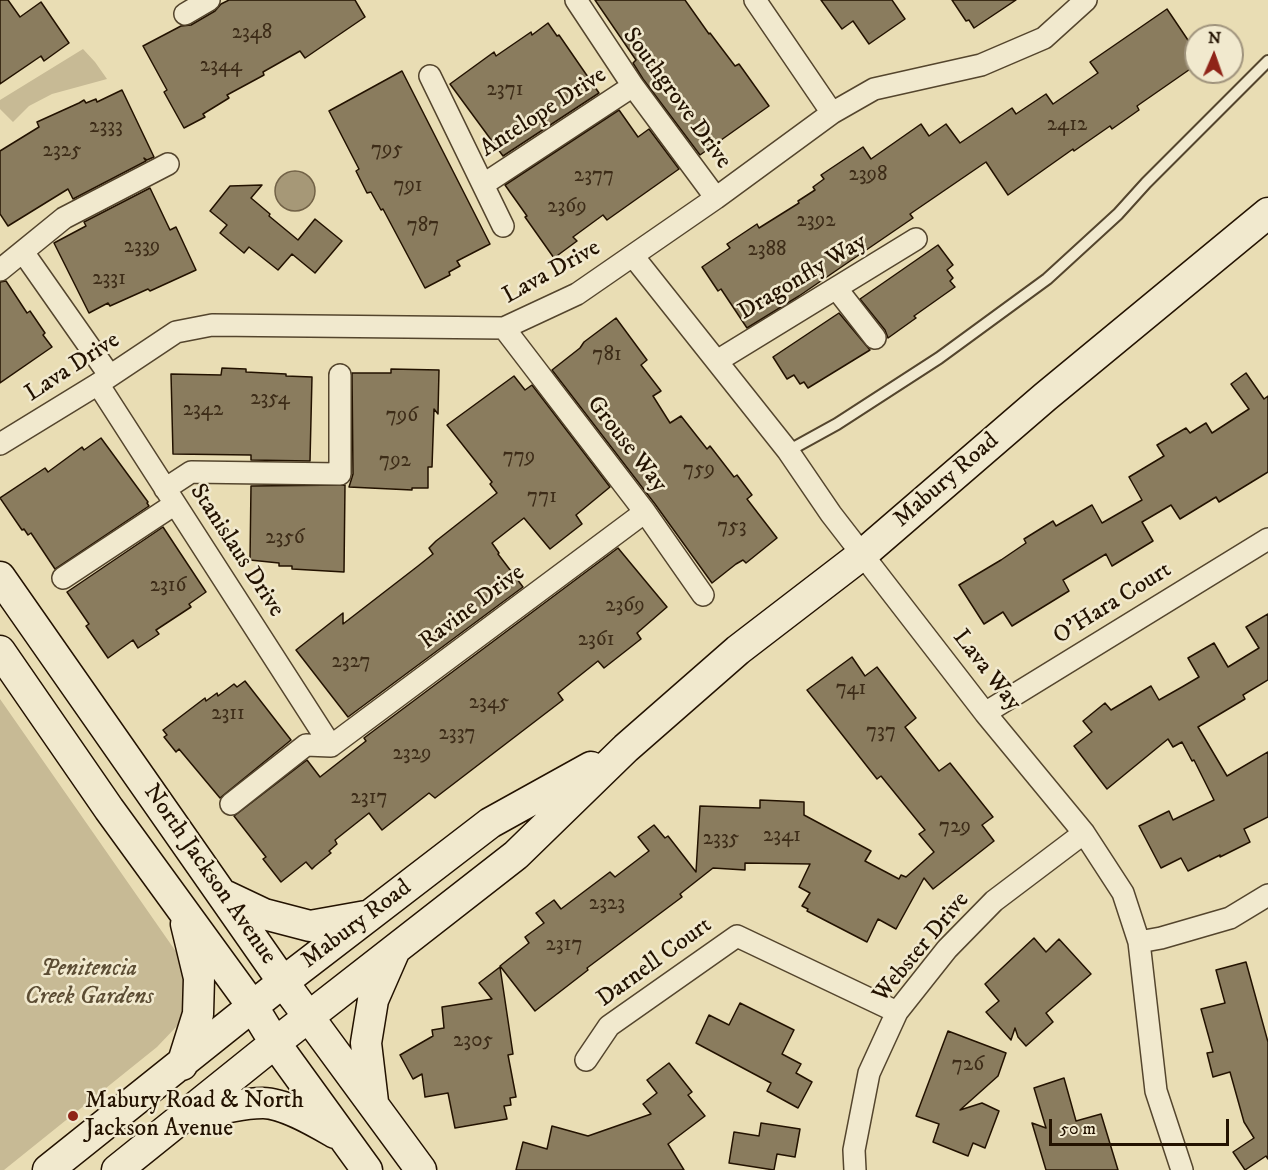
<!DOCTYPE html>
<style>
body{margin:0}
#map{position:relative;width:1268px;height:1170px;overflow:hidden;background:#e9ddb4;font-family:"IM FELL DW Pica",serif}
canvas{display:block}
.north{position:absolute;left:1184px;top:24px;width:60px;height:60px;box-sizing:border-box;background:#f1e9ce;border:2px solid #9f937c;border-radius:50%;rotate:2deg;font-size:16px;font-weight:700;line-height:24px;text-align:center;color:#231200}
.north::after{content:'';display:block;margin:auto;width:21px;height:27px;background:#8f2418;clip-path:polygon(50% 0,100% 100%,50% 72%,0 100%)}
.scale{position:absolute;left:1049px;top:1119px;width:180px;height:27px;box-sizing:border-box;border:3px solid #231200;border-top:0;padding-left:8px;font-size:18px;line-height:21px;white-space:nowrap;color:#231200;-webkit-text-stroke:4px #f1e9ce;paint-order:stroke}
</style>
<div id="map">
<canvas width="1268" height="1170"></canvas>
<div class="north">N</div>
<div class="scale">50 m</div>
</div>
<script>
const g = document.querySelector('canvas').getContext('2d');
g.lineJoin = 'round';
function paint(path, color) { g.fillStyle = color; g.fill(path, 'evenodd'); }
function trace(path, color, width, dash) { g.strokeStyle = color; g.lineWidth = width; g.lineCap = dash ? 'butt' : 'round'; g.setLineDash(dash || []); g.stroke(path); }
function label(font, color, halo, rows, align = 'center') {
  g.font = font + ' "IM FELL DW Pica",serif'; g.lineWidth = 5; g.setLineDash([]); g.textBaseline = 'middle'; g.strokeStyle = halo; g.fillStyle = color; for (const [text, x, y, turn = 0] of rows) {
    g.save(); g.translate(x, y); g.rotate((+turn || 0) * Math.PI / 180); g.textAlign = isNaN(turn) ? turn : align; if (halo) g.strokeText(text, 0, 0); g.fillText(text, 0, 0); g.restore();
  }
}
paint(new Path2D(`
 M83 49 95 62 107 79 52 94 29 106 13 122 0 109V100Z
 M0 699 186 966 190 998 177 1026 157 1047 4 1170H0Z`), '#c7ba95');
const water = new Path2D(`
 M275 191a20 20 0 1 1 40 0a20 20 0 1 1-40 0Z`);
paint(water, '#a69877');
trace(water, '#726247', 1.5);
const building = new Path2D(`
 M0 0H8L20 17 41 2 69 43 44 61 41 56 0 84Z
 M229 0H355L365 17 305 58 300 51 263 72 264 75 227 95 229 98 203 114 205 117 184 128 164 92 167 90 143 46 181 26 191 25 215 11 221 4Z
 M595 0H685L709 34 710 33 735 66 739 64 769 106 700 155 643 79 633 63 636 60Z
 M821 0H892L905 19 869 44 853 21 842 29Z
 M952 0H1016L974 28 969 20 966 21Z
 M1167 9 1196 52V65L1137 106 1139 110 1112 129 1110 126 1074 151 1073 149 1008 195 986 162 910 214 913 218 799 296 747 328 721 289 718 291 702 267 730 248 727 244 757 224 759 228 799 203 798 201 815 190 813 187 824 179 821 175 863 147 871 159 921 124 929 136 946 124 960 143 1012 108 1016 114 1046 94 1053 104 1098 73 1090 62Z
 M548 23 557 36 559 35 599 93 503 156 450 84 494 52 496 56 531 32 532 35Z
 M402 71 490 244 457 261 460 266 449 272 450 275 425 288 383 209 381 210 371 192 367 193 356 171 359 169 329 111Z
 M122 90 154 157 147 160 144 158 146 161 73 199 68 189 8 226 0 214V151L39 127 37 122 79 103 84 100 86 103 96 99 97 102Z
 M619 110 638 137 649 129 679 169 607 220 603 215 573 237 577 241 554 258 525 217 527 216 505 185Z
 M262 185 251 198 270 214 269 216 298 240 315 219 342 241 315 273 292 254 278 270 249 247 244 253 220 233 227 225 210 211 230 186Z
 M150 188 170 230 176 227 196 270 150 291 148 289 110 306 108 303 89 313 54 243 86 226 84 222Z
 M938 245 953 265 947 270 953 278 950 281 955 287 914 316 916 318 888 338 885 330 860 299Z
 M6 281 27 313 30 311 45 333 43 335 52 347 0 383V282Z
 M839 313 870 350 808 388 804 382 800 384 794 375 787 379 773 357Z
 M616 318 647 360 641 365 661 391 653 396 670 423 681 416 707 449 710 446 734 477 737 475 752 495 747 499 777 538 746 563 743 560 736 564 712 583 655 504 552 370 580 348 584 342Z
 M222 368 246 369V372L286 374V376L312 377 310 461 251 460V455L173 454 171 374 221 375Z
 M391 369 439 370 438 414 434 409 432 467H428V488H412V490L349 487 353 474 352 373H391Z
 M1246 373 1264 399 1268 396V472L1219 502 1216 497 1180 519 1171 505 1142 522 1153 541 1112 566 1106 554 1063 580 1069 591 1012 626 1003 612 984 624 959 585 1001 560 1026 543 1024 539 1053 521 1056 526 1092 505 1102 523 1142 500 1129 477 1164 456 1157 445 1186 428 1190 433 1206 423 1212 433 1249 409 1231 384Z
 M514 376 525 390 532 385 610 487 576 515 582 524 550 549 524 518 492 543 499 553 498 554 523 587 348 717 296 650 343 613V624L418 566 433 554 429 548 436 541 497 493 490 484 492 482 447 425Z
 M101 438 148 502 147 503 149 506 55 569 31 533 28 535 24 529 22 530 0 498 45 468 48 472 82 447 84 450Z
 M345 485 344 572 292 569V566H279V563L250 560 251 486Z
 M163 527 206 592 189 604 191 607 156 630 159 634 138 648 133 640 108 658 86 626 89 624 67 592Z
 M618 548 667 607 637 633 641 639 604 668 598 661 558 693 563 700 435 798 429 793 382 830 369 813 335 840 337 844 329 851 331 853 315 866 312 869 306 862 281 882 263 859 266 857 234 816 307 760 320 777 366 741 364 738Z
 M1268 614V680L1243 695 1245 699 1198 727 1227 776 1268 752V817L1244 829 1250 842 1220 857V855L1188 871 1181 858 1161 868 1139 826 1169 811 1173 820 1214 800 1194 760 1192 761 1182 742 1173 747 1168 739 1107 789 1074 746 1092 732 1083 721 1105 703 1111 710 1151 686 1159 700 1182 687 1199 677 1188 658 1214 643 1228 667 1259 648 1246 627Z
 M852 657 865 676 877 667 916 718 905 727 939 771 950 763 993 817 982 825 994 841 933 889 924 878 896 929 878 919 867 942 807 911 808 909 802 906 810 893 799 887 810 864 745 863V870L713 868 680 894 682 897 587 968 588 970 535 1011 500 966 529 943 525 937 544 923 536 913 554 900 561 909 610 872 615 877 649 851 638 837 654 825 665 838 668 836 696 872 700 806 760 808V800L804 802V815L871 851 865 861 899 879 901 875 906 877 934 852 919 834 925 830 881 776 877 779 807 690Z
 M245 681 291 740 220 798 179 749 176 752 164 737 167 735 163 730 205 698 206 701 217 693 218 696 234 684 237 687Z
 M1034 938 1046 952 1059 939 1091 974 1046 1013 1053 1022 1026 1046 1018 1037 1015 1028 1011 1040 986 1012 999 1001 985 984Z
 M1246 962 1268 1042V1159L1266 1156 1245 1170 1233 1152 1254 1138 1244 1122 1230 1072 1213 1077 1207 1053 1213 1052 1201 1009 1225 1003 1216 970Z
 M500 967 513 1054 508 1055 516 1097 510 1098 511 1105 504 1106 507 1119 455 1128 448 1093 425 1097 422 1074 413 1079 400 1055 433 1036 432 1030 444 1028 442 1007 492 999 479 983Z
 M740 1003 794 1030 782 1054 801 1064 796 1073 812 1082 798 1108 767 1091 771 1083 696 1043 709 1015 729 1025Z
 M948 1031 1006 1053 998 1076 960 1110 982 1103 999 1111 985 1148 973 1143 968 1156 933 1142 939 1124 916 1116Z
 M669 1063 692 1092 688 1095 705 1116 668 1144 684 1170H516L523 1142 547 1149 552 1126 588 1136 651 1114 643 1104 657 1093 647 1080Z
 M1064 1078 1076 1121 1101 1114 1118 1170H1046L1032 1123 1046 1128 1034 1088Z
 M761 1123 800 1129 795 1157 777 1154 774 1170 729 1163 734 1132 759 1136Z`);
paint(building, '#8a7c5e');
trace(building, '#231200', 1.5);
const lane = new Path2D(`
 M788 451 837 424 939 358 1047 279 1118 214 1146 183 1268 61`);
const street = new Path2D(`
 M576 0 633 86 716 198
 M755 0 832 113
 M185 14 209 0
 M430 76 503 226
 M484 184 633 86
 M23 252 110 376
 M633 256 788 451 831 514 985 713 1084 833 1123 893 1139 942 1156 1091 1182 1170
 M0 270 64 218 168 164
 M836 288 875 338
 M504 328 645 512 703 595
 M717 361 916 239
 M98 384 331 746
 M0 444 98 384 176 332 212 325 504 328 577 294 716 198 832 113 874 89 981 65 1044 38 1086 0
 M165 489 191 472 340 474V375
 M63 578 175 504
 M985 713 1268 539
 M331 746 645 512
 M231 804 306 745 331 746
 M1139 942 1161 938 1230 918 1268 895
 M586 1060 609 1026 737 936 897 1012
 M855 1170 854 1150 869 1073 897 1012 947 949 994 901 1084 833`);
const secondary = new Path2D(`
 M0 577 283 982 421 1170
 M0 651 109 809 253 1007 275 1043 367 1170
 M226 896 264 914 310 926 366 916
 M182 1065 198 1014 199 978 186 924
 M373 1102 366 1043 373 1000 394 952
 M190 1117C214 1111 238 1103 263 1103 284 1103 316 1122 335 1133
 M48 1170 283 982 490 823 591 767
 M117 1170 275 1043 516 855 626 748 738 650 863 554 1045 397 1268 213`);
trace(lane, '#54452d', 14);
trace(street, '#54452d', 24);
trace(secondary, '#231200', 33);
trace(lane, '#f1e9ce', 10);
trace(street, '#f1e9ce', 21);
trace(secondary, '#f1e9ce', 30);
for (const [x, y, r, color] of [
 [73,1116,6,"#8f2418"]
]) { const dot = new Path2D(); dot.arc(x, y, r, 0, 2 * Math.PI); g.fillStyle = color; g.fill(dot); trace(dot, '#f1e9ce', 2); }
label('21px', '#3d2c18', null, [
 ["2348",252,34],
 ["2344",221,67],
 ["2371",505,91],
 ["2412",1067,126],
 ["2333",106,128],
 ["795",387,151],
 ["2325",62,152],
 ["2398",868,176],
 ["2377",594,177],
 ["791",408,187],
 ["2369",567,208],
 ["2392",816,222],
 ["787",423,227],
 ["2339",142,248],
 ["2388",767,251],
 ["2331",109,280],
 ["781",607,356],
 ["2354",270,400],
 ["2342",203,411],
 ["796",402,417],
 ["779",519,458],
 ["792",395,462],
 ["759",699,471],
 ["771",542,498],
 ["753",732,528],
 ["2356",285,539],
 ["2316",168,587],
 ["2369",625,607],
 ["2361",596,641],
 ["2327",351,663],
 ["741",851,690],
 ["2345",489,704],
 ["2311",228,715],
 ["737",881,733],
 ["2337",457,735],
 ["2329",412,755],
 ["2317",369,799],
 ["729",955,828],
 ["2341",782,837],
 ["2335",721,840],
 ["2323",607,905],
 ["2317",564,946],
 ["2305",473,1042],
 ["726",968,1066]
]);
label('24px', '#231200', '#f1e9ce', [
 ["Southgrove Drive",676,99,54],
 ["Antelope Drive",544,113,-33],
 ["Lava Drive",552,273,-29],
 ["Dragonfly Way",803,278,-31],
 ["Lava Drive",73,368,-33],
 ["Grouse Way",626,445,52],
 ["Mabury Road",947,481,-41],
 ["Stanislaus Drive",236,551,57],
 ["O'Hara Court",1113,604,-32],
 ["Ravine Drive",473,608,-37],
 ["Lava Way",986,671,52],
 ["North Jackson Avenue",209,875,55],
 ["Mabury Road",357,925,-37],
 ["Webster Drive",922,948,-50],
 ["Darnell Court",655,963,-36]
]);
label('italic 24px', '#5c4d34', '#f1e9ce', [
 ["Penitencia",89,970],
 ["Creek Gardens",89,998]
]);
label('24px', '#231200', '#f1e9ce', [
 ["Mabury Road & North",85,1102],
 ["Jackson Avenue",85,1130]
], 'left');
</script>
